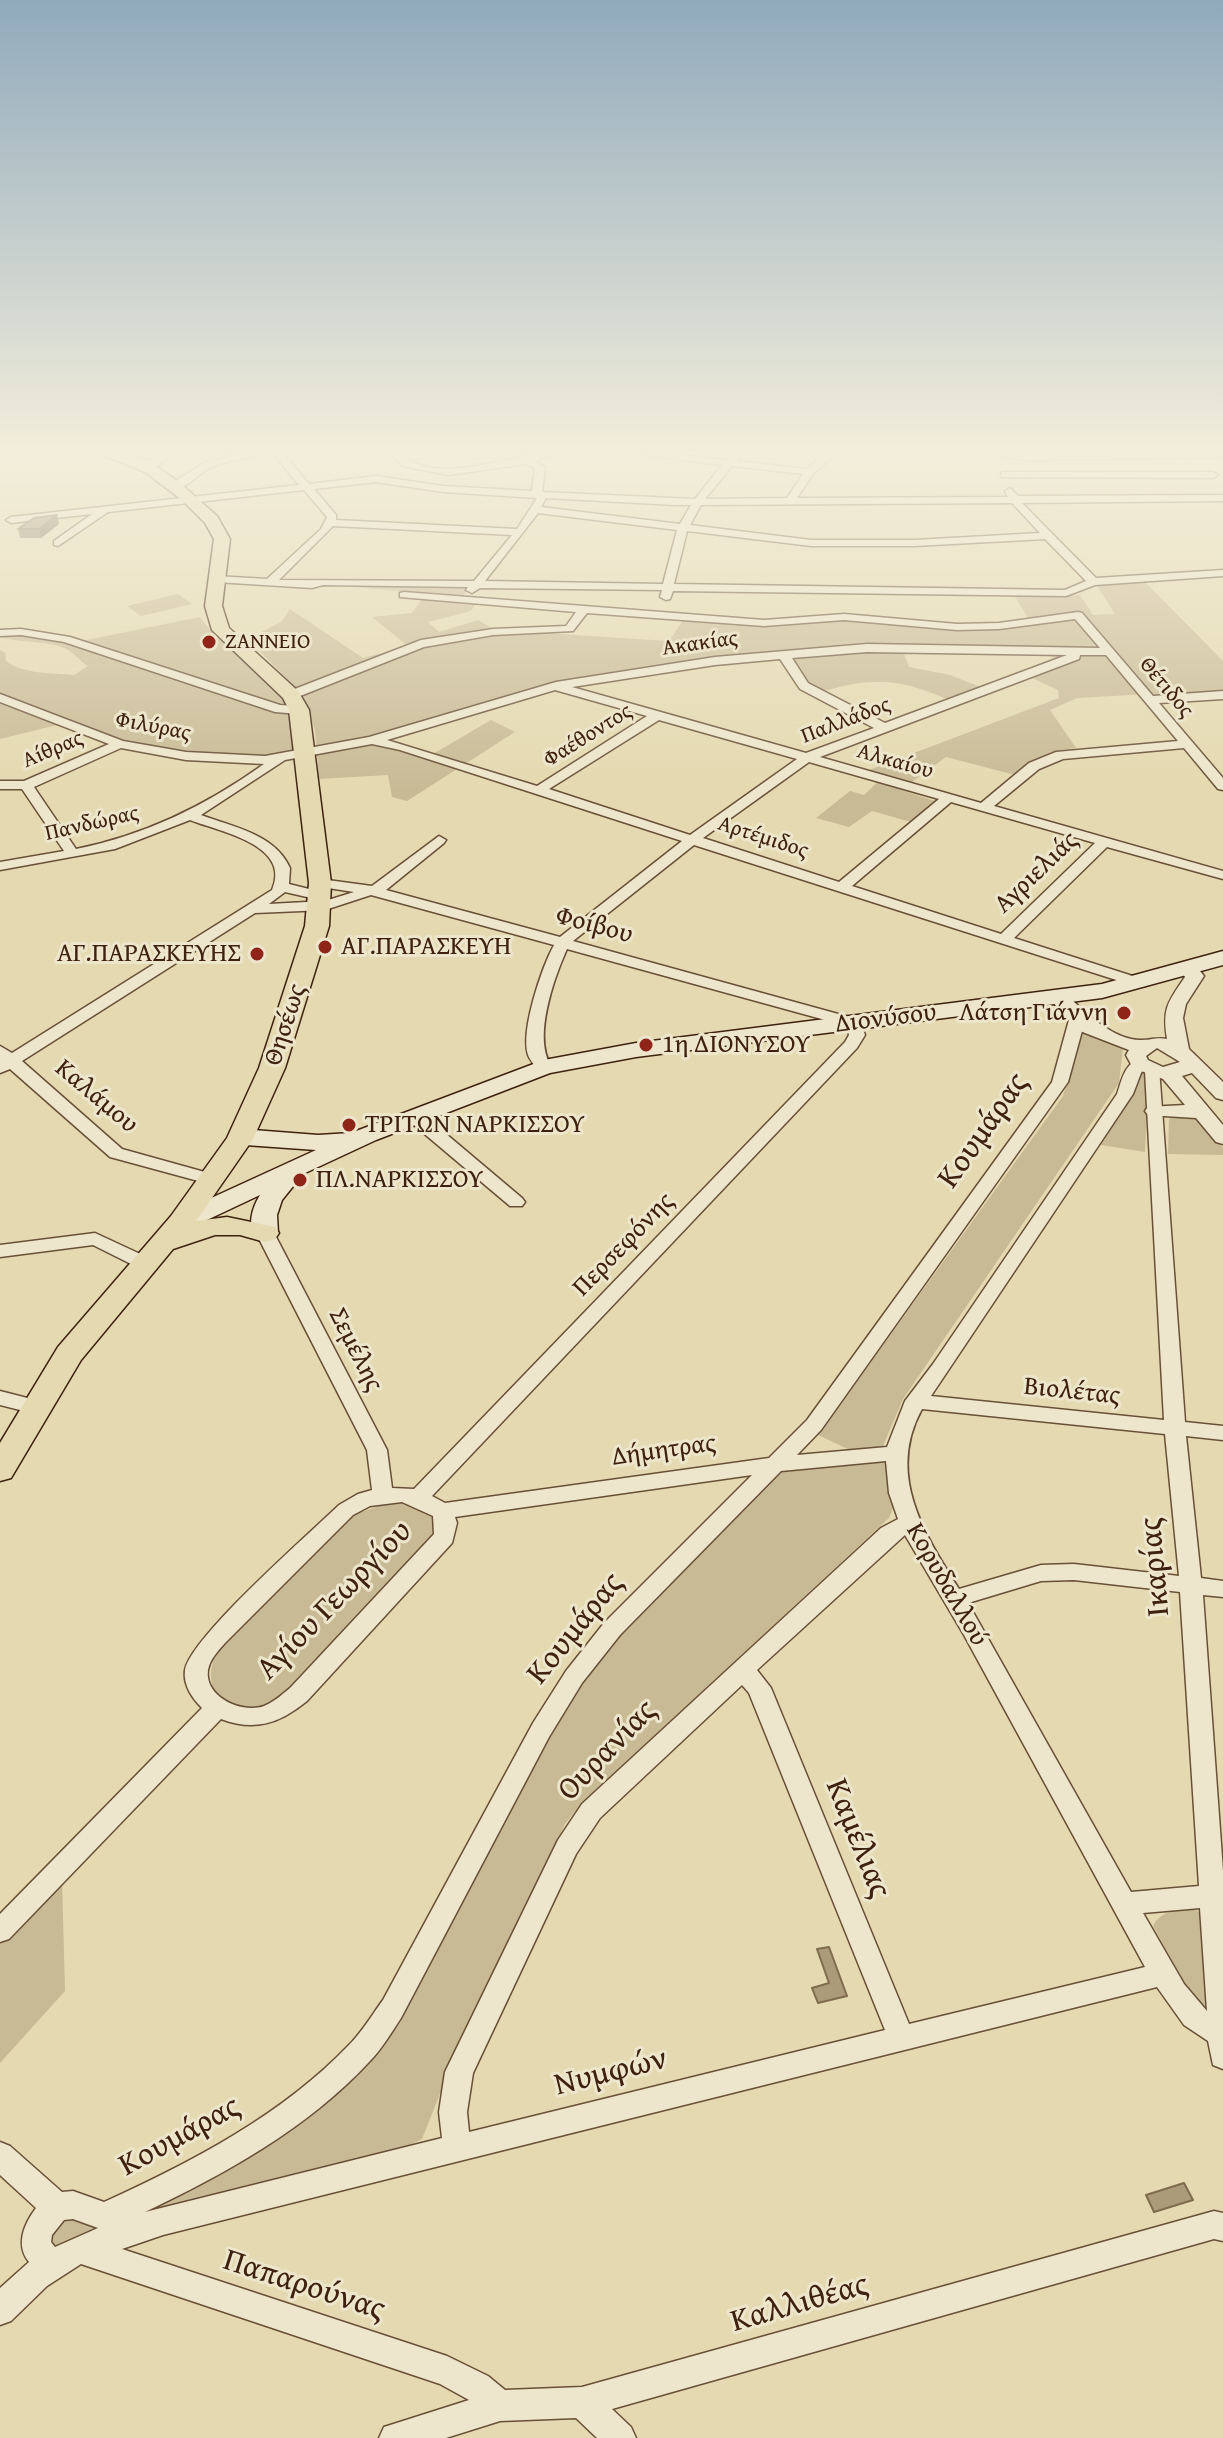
<!DOCTYPE html>
<meta charset="utf-8">
<style>
body{margin:0}
canvas{display:block;background:#e4d9b0}
</style>
<canvas width="1223" height="2438"></canvas>
<script>
const g = document.querySelector('canvas').getContext('2d');
g.lineJoin = 'round';
function paint(path, color) { g.fillStyle = color; g.fill(path, 'evenodd'); }
function trace(path, color, width, dash) { g.strokeStyle = color; g.lineWidth = width; g.lineCap = dash ? 'butt' : 'round'; g.setLineDash(dash || []); g.stroke(path); }
function label(font, color, halo, rows, align = 'center') {
  g.font = font + ' "Gentium Book Plus",serif'; g.lineWidth = 6; g.setLineDash([]); g.textBaseline = 'middle'; g.strokeStyle = halo; g.fillStyle = color; for (const [text, x, y, turn = 0] of rows) {
    g.save(); g.translate(x, y); g.rotate((+turn || 0) * Math.PI / 180); g.textAlign = isNaN(turn) ? turn : align; if (halo) g.strokeText(text, 0, 0); g.fillText(text, 0, 0); g.restore();
  }
}
paint(new Path2D(`
 M1144 581 1223 661V693L1152 698 1148 694 1077 698 1050 710 1076 748C1050 751 1034 757 1015 775L946 757 901 790 935 801 911 822 872 811 849 827 816 818 850 791 864 795 882 778 864 772 1059 698 1058 690 1032 678 1067 663 1042 653 903 651 909 667 950 675 983 688 949 700C901 679 875 676 824 691L796 679 794 657 788 651 546 686 366 741V745L399 748 428 757 491 720 515 732 407 801 392 797 388 775 319 779 315 730 303 696 248 639 281 622 290 609 363 658 408 646 372 617 412 613 422 599 476 603 471 611 428 622 439 632 478 620 496 630 669 641 684 619 762 625 852 620 954 629 1032 624 1014 595H1080L1093 615 1115 614 1096 584Z
 M322 584 470 587 462 597Z
 M178 594 192 604 141 616 127 606Z
 M200 617C222 650 272 671 286 706L82 641Z
 M2 634H22L61 640 288 713 295 750 258 757 185 753 130 743 0 695V650L5 653 6 661C22 674 53 673 74 675L88 666C81 662 75 654 68 650 48 639 22 644 1 637Z
 M0 702 61 724 0 739Z
 M1083 1033 1123 1047 1119 1083 903 1399 883 1446 850 1450 818 1435 1063 1096Z
 M1141 1072 1148 1074 1145 1152 1101 1145 1134 1091Z
 M1175 1115 1198 1119 1223 1148V1155L1168 1154 1169 1119Z
 M883 1460 887 1465 893 1508 889 1518 580 1805 565 1824 461 2041 422 2139 391 2154 114 2225 349 2081 578 1682 596 1657 785 1467Z
 M404 1503C423 1506 437 1511 436 1533L291 1687C283 1693 274 1702 265 1705 218 1720 197 1683 221 1645L353 1515 385 1504Z
 M62 1880 65 1991 0 2063V1944Z
 M1192 1907 1200 1913 1207 2002 1202 2009 1197 2005 1153 1926C1159 1912 1178 1909 1192 1907Z
 M70 2216 95 2229 49 2256 46 2246 56 2224Z`), '#c8ba95');
const water = new Path2D(`
 M829 1947 847 1996 818 2003 812 1988 829 1983 817 1949Z
 M1184 2183 1193 2200 1154 2212 1146 2195Z`);
paint(water, '#ac9b79');
trace(water, '#806b4f', 2);
const minor = new Path2D(`
 M251 451H267C249 461 224 459 206 470 195 477 182 494 168 486L202 464Z
 M271 451H281L309 484 376 476 443 486 532 491 535 468 525 464 449 475 402 466 389 451H399C433 491 517 451 561 451L534 461 545 467 542 492 695 499 722 465 618 451H649L727 460 736 451H746L737 461 807 469 828 451H839L813 474 797 498 1008 497 1005 491 1010 488 1018 496 1223 495V501L1022 503 1096 578 1223 570V576L1095 585 1066 596 673 591 670 599 666 600 660 597 662 590 480 588 472 593 466 590 468 587 323 585 312 588 216 582 211 579 216 576 267 579 321 529 327 517 304 490 108 512 58 546 54 545V541L92 514 11 523 6 520 11 517 299 485ZM732 466 803 474 787 498 705 499ZM376 482 443 492 537 498 517 529 336 520V515L314 489ZM546 498 675 505H691L680 524 541 507ZM1012 503 1040 533 915 540H811L690 525 701 505ZM538 513 677 530 663 584 485 581ZM333 526 512 535 474 581 279 580ZM687 531 811 546H915L1045 539 1086 581 1065 590 674 584Z
 M972 451 1025 454 1223 451V457L1025 460Z
 M1004 472H1213L1218 475 1213 478 1001 477V473Z
 M404 592 764 620 844 614 957 624 999 623 1078 612 1082 613 1153 696 1223 691V699L1159 703 1223 778V790L1218 789 1184 748 1063 759 1039 769 994 806 1223 871V879L1107 847 1014 938 1145 980 1148 983 1145 986H1135L694 845 573 941 860 1020 865 1035 857 1048 432 1496 445 1503 769 1458 807 1420 1052 1082 1069 1020 1077 1015 1085 1020 1068 1082 821 1430 797 1455 887 1447 905 1401 933 1364 1117 1094C1122 1080 1124 1064 1140 1059L1148 1064 1141 1073 1133 1094 931 1396 1164 1420 1145 1071 1153 1066 1159 1068 1185 1422 1223 1426V1440L1186 1436 1201 1578 1223 1581V1597L1203 1595 1223 1871V2069L1213 2065 1208 2041 1184 2025 1157 1987 163 2235 122 2249 447 2356 488 2376 505 2390 582 2387 1214 2211 1223 2213V2241L1214 2239 612 2409 631 2427 636 2438H597L576 2418 500 2421 446 2438H379L384 2427 469 2400 440 2384 81 2264 47 2286 11 2321 0 2325V2288L29 2262C15 2245 24 2224 36 2208L0 2175V2142L10 2146 62 2192 73 2191 104 2202C192 2162 282 2115 349 2045 362 2032 372 2015 383 2000L533 1723 566 1671 604 1623 752 1475 455 1517 457 1523 452 1543 307 1701C280 1723 255 1732 221 1719L9 1939 0 1942V1914L202 1708C192 1698 183 1685 185 1670 191 1637 309 1534 339 1505L358 1494 372 1490 367 1450 256 1233 259 1229 265 1227 274 1233 387 1450 392 1488 414 1489 845 1042 849 1035 847 1026 567 949C554 978 532 1039 552 1067L544 1072 538 1070C535 1066 530 1060 528 1055 520 1031 542 967 554 945L371 895 325 910 255 913 22 1061 122 1149 219 1176 222 1180 213 1185 110 1157 10 1069 0 1073V1046L12 1053 272 890C292 845 221 832 190 820L115 849 0 870V862L64 851 22 789H0V781H24L109 744 0 702V694L123 741 186 752 265 756 369 737 556 682 715 657 867 644 1100 648 1075 619 999 629 957 630 844 620 764 626 587 613 573 631 493 635 424 647 295 698H287V692L421 640 493 629 566 626 576 612 400 597V593ZM867 652 1067 655 885 723 808 683 792 658ZM1080 655H1106L1178 741 1056 752 1029 763 981 803 820 757 1079 659ZM780 659 800 689 874 728 806 753 572 687 715 665ZM555 690 647 716 537 786 387 740ZM659 720 797 759 690 835 549 789ZM372 744 400 750 682 841 560 937 386 890 444 843 446 840 439 836 372 886 320 879 313 883 315 886 354 892 325 901 269 904 285 892 320 900 327 896 325 893 289 884 290 868C275 834 233 827 201 815L285 760ZM121 748 186 760 264 764C207 805 146 835 76 849L34 787ZM809 762 939 799 839 882 703 838ZM951 802 1095 843 1001 934 852 886ZM922 1409 1165 1434 1179 1576 1074 1564 1041 1565 959 1589C924 1534 886 1474 922 1409ZM886 1461 889 1493 898 1519 881 1528 582 1804 558 1840 445 2072 439 2112 442 2138 145 2212C225 2174 308 2128 369 2062 382 2049 391 2033 401 2018L549 1737 582 1683 620 1635 781 1471ZM402 1502 433 1516 434 1534 291 1687C283 1694 274 1702 264 1706 242 1714 204 1697 208 1670 210 1659 218 1651 225 1643L353 1515 370 1506ZM905 1535 964 1635 1145 1967 909 2024 771 1688 757 1670ZM1074 1580 1180 1592 1199 1886 1131 1892 968 1603 1041 1581ZM742 1685 749 1693 885 2030 469 2132 467 2112 473 2073 576 1854 600 1818ZM1200 1908 1207 2011 1184 1984 1143 1913ZM73 2219 98 2228 55 2247 51 2242 52 2235 64 2220Z
 M21 629 70 637 280 705 299 706 305 710 299 714 275 712 64 642 21 635 0 636V630Z
 M414 1111 420 1112 522 1198 525 1202 522 1206H510L408 1120 406 1116 408 1112Z
 M95 1233 151 1259 153 1263 151 1267H137L93 1245 0 1257V1245Z
 M0 1391 43 1402 46 1407 43 1412 36 1414 0 1405Z`);
const tertiary = new Path2D(`
 M163 451H177L152 470H144V464Z
 M1189 964 1196 966 1204 976 1186 1004 1183 1018 1189 1049 1223 1082V1100L1216 1098 1192 1073 1182 1076 1223 1125V1144L1216 1142 1196 1118 1148 1115 1145 1111 1148 1107 1185 1105 1163 1079 1133 1068 1126 1055 1129 1050 1080 1031 1048 997 1058 991 1065 993C1083 1011 1114 1041 1142 1040 1152 1040 1157 1037 1167 1039 1162 1008 1168 1002 1185 977L1180 970ZM1157 1048 1180 1062 1163 1067 1148 1060 1146 1056Z`);
const secondary = new Path2D(`
 M1223 951V965L1102 998 636 1057 550 1073 376 1140 303 1174 282 1200 277 1215 278 1233 274 1239H256C247 1225 252 1208 260 1195L190 1228H172L168 1222 172 1216 316 1150 231 1144 228 1139 231 1134 253 1130 318 1135 351 1133 544 1060 636 1043 1102 984Z`);
const primary = new Path2D(`
 M93 451H121L147 460 180 483 217 516 230 539 222 606 229 628 298 691 309 710 331 883 329 926 285 1068 253 1139 196 1221 227 1217 275 1227 279 1233 275 1239 265 1242 240 1235H215L173 1249 81 1360 11 1478 0 1481V1443L58 1347 171 1216 227 1138 259 1068 305 926 309 883 289 710 283 698 212 630 205 606 214 539 205 523 182 500 145 472Z`);
trace(minor, '#685037', 3);
trace(tertiary, '#685037', 3);
trace(secondary, '#3e220f', 3);
trace(primary, '#3e220f', 3);
paint(minor, '#ede6cc');
paint(tertiary, '#ede6cc');
paint(secondary, '#ede6cc');
paint(primary, '#e4d9b0');
paint(new Path2D(`
 M59 524 41 538H20L18 529Z`), '#7f6f55');
paint(new Path2D(`
 M57 515 59 524 41 538 39 529Z`), '#685a45');
const building = new Path2D(`
 M57 515 39 529H18L34 518Z`);
paint(building, '#948163');
trace(building, '#685a45', 2);
const sky = g.createLinearGradient(0, 0, 0, 792);
sky.addColorStop(0, '#90aabc');
sky.addColorStop(0.57, '#f3eedb');
sky.addColorStop(1, '#f3eedb00');
g.fillStyle = sky;
g.fillRect(0, 0, 1223, 792);
for (const [x, y, r, color] of [
 [209,642,8,"#8f2418"],
 [325,947,8,"#8f2418"],
 [257,954,8,"#8f2418"],
 [1124,1013,8,"#8f2418"],
 [646,1045,8,"#8f2418"],
 [349,1125,8,"#8f2418"],
 [300,1180,8,"#8f2418"]
]) { const dot = new Path2D(); dot.arc(x, y, r, 0, 2 * Math.PI); g.fillStyle = color; g.fill(dot); trace(dot, '#ede6cc', 3); }
label('22px', '#3e220f', '#ede6cc', [
 ["ΖΑΝΝΕΙΟ",225,642]
], 'left');
label('22px', '#3e220f', '#ede6cc', [
 ["Ακακίας",700,644,-8],
 ["Θέτιδος",1166,688,50],
 ["Παλλάδος",846,721,-21],
 ["Φιλύρας",153,727,11],
 ["Φαέθοντος",588,736,-32],
 ["Αίθρας",53,750,-23],
 ["Αλκαίου",895,762,16],
 ["Πανδώρας",92,824,-13],
 ["Αρτέμιδος",763,838,18]
]);
label('26px', '#3e220f', '#ede6cc', [
 ["Αγριελιάς",1037,873,-44],
 ["Φοίβου",594,926,15],
 ["Διονύσου",886,1019,-7],
 ["Θησέως",286,1025,-72],
 ["Καλάμου",96,1097,40],
 ["Περσεφόνης",624,1245,-46],
 ["Σεμέλης",355,1350,63],
 ["Βιολέτας",1072,1392,6],
 ["Δήμητρας",664,1451,-8],
 ["Κορυδαλλού",946,1585,60]
]);
label('26px', '#3e220f', '#ede6cc', [
 ["ΑΓ.ΠΑΡΑΣΚΕΥΗ",341,947],
 ["ΑΓ.ΠΑΡΑΣΚΕΥΗΣ",241,954,"right"],
 ["Λάτση Γιάννη",1108,1013,"right"],
 ["1η ΔΙΟΝΥΣΟΥ",662,1045],
 ["ΤΡΙΤΩΝ ΝΑΡΚΙΣΣΟΥ",365,1125],
 ["ΠΛ.ΝΑΡΚΙΣΣΟΥ",316,1180]
], 'left');
label('32px', '#3e220f', '#ede6cc', [
 ["Κουμάρας",984,1131,-55],
 ["Ικαρίας",1156,1567,-95],
 ["Αγίου Γεωργίου",335,1601,-46],
 ["Κουμάρας",576,1629,-51],
 ["Ουρανίας",608,1751,-46],
 ["Καμέλιας",857,1839,68],
 ["Νυμφών",611,2073,-14],
 ["Κουμάρας",180,2137,-29],
 ["Παπαρούνας",304,2286,18],
 ["Καλλιθέας",800,2304,-16]
]);
</script>
